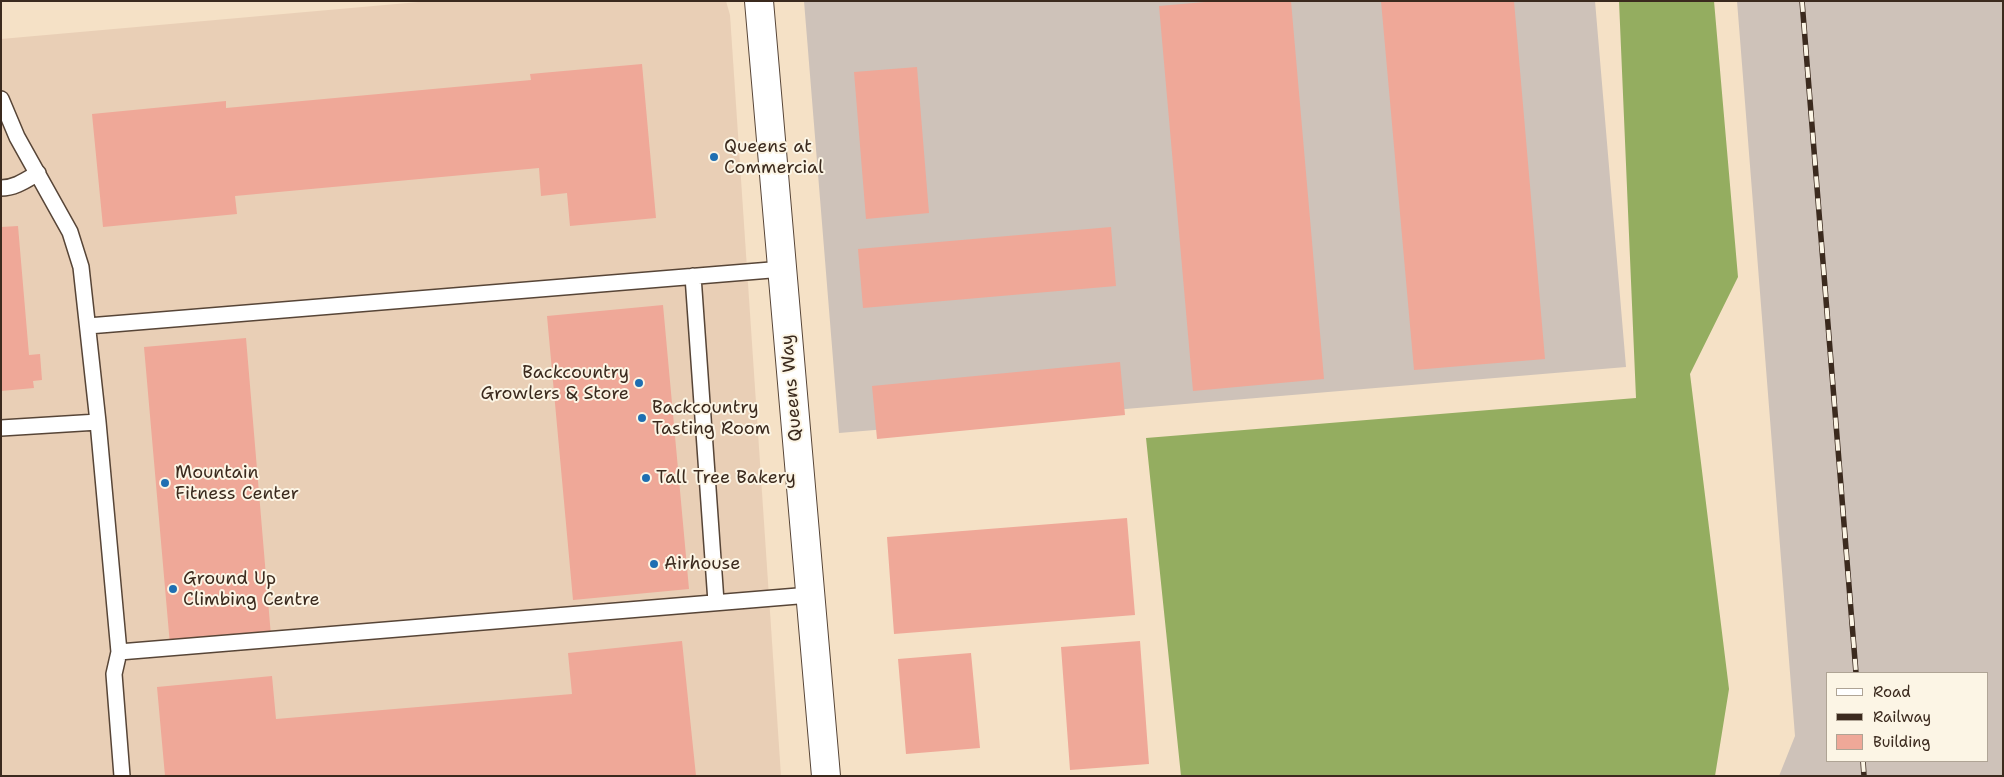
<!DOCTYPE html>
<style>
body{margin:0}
#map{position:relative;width:2004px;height:777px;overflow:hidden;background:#f5e1c6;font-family:"Shantell Sans",sans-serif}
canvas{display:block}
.frame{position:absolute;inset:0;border:2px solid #3b2a1e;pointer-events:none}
.legend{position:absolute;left:1826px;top:672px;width:162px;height:90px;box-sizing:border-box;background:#fcf5e5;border:1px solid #afa495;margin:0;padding:6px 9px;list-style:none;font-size:15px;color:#3b2a1e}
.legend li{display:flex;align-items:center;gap:10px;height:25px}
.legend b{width:25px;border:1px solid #afa495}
</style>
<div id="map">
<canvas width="2004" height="777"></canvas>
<div class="frame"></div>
<ul class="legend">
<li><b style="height:6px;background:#fff"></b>Road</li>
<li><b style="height:6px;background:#3b2a1e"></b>Railway</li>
<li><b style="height:14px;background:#efa898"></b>Building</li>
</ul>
</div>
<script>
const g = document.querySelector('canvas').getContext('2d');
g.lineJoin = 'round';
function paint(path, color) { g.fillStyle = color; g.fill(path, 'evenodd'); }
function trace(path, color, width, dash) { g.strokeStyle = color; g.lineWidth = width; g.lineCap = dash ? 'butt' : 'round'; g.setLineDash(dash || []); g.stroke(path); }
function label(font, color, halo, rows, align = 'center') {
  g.font = font + ' "Shantell Sans",sans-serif'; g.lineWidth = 4; g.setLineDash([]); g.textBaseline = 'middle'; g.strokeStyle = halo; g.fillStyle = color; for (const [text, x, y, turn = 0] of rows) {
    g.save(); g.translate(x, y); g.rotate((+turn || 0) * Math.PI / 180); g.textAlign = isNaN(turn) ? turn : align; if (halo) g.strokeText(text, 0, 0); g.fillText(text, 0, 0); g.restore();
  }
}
paint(new Path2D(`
 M430 1H726L730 15 781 776H1V39Z`), '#e9cfb6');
paint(new Path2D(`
 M804 1H1595L1626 367 839 433Z
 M1737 1H2003V776H1779L1795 736ZM1828 673H1988V761H1828Z`), '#cec2b9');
paint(new Path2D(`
 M1619 1H1714L1738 277 1690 374 1729 689 1715 776H1181L1146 438 1636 398Z`), '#94ad60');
paint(new Path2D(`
 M1217 1H1291L1324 379 1193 391 1159 6Z
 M1381 1H1514L1545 359 1414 370Z
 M642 64 656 218 570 226 567 193 541 196 539 168 235 196 237 214 103 227 92 114 226 101V108L531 80 530 74Z
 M917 67 929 213 866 219 854 72Z
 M18 226 29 355 40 354 42 380 33 381 34 388 1 391V227Z
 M1111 227 1116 286 863 308 858 249Z
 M663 305 689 589 573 600 547 316Z
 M246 338 271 636 170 645 144 347Z
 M1120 362 1125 415 877 439 872 386Z
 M1127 518 1135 615 894 634 887 537Z
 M682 641 696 776H165L157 687 272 676 276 719 572 694 568 653Z
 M1140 641 1149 764 1070 770 1061 647Z
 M971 653 980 748 906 754 898 659Z`), '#efa898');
const service = new Path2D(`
 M1 99 17 137 70 232 81 267 98 422 119 652 114 674 122 776
 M1 188C15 188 26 180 38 173
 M693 276 716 602
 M88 326 783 269
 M1 428 98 422
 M119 652 810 595`);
const tertiary = new Path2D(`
 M759 1 826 776`);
trace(service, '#574537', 18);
trace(tertiary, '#574537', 30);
trace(service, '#fff', 15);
trace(tertiary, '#fff', 28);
const rail = new Path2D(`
 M1802 1 1856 673
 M1863 761 1864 776`);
trace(rail, '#3b2a1e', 5.5);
trace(rail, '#fcf5e5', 4, [11]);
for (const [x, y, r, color] of [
 [714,157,5,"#1f6fb2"],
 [639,383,5,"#1f6fb2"],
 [642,418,5,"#1f6fb2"],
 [646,478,5,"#1f6fb2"],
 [165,483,5,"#1f6fb2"],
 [654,564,5,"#1f6fb2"],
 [173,589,5,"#1f6fb2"]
]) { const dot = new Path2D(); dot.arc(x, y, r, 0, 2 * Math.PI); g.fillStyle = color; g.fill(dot); trace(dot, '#fcf5e5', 2); }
label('18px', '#3b2a1e', '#fcf5e5', [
 ["Queens at",724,147],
 ["Commercial",724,168],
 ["Backcountry",629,373,"right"],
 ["Growlers & Store",629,394,"right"],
 ["Backcountry",652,408],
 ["Tasting Room",652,429],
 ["Mountain",175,473],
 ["Fitness Center",175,494],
 ["Tall Tree Bakery",656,478],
 ["Airhouse",664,564],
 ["Ground Up",183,579],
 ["Climbing Centre",183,600]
], 'left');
label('18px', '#3b2a1e', '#fcf5e5', [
 ["Queens Way",792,388,-95]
]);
</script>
